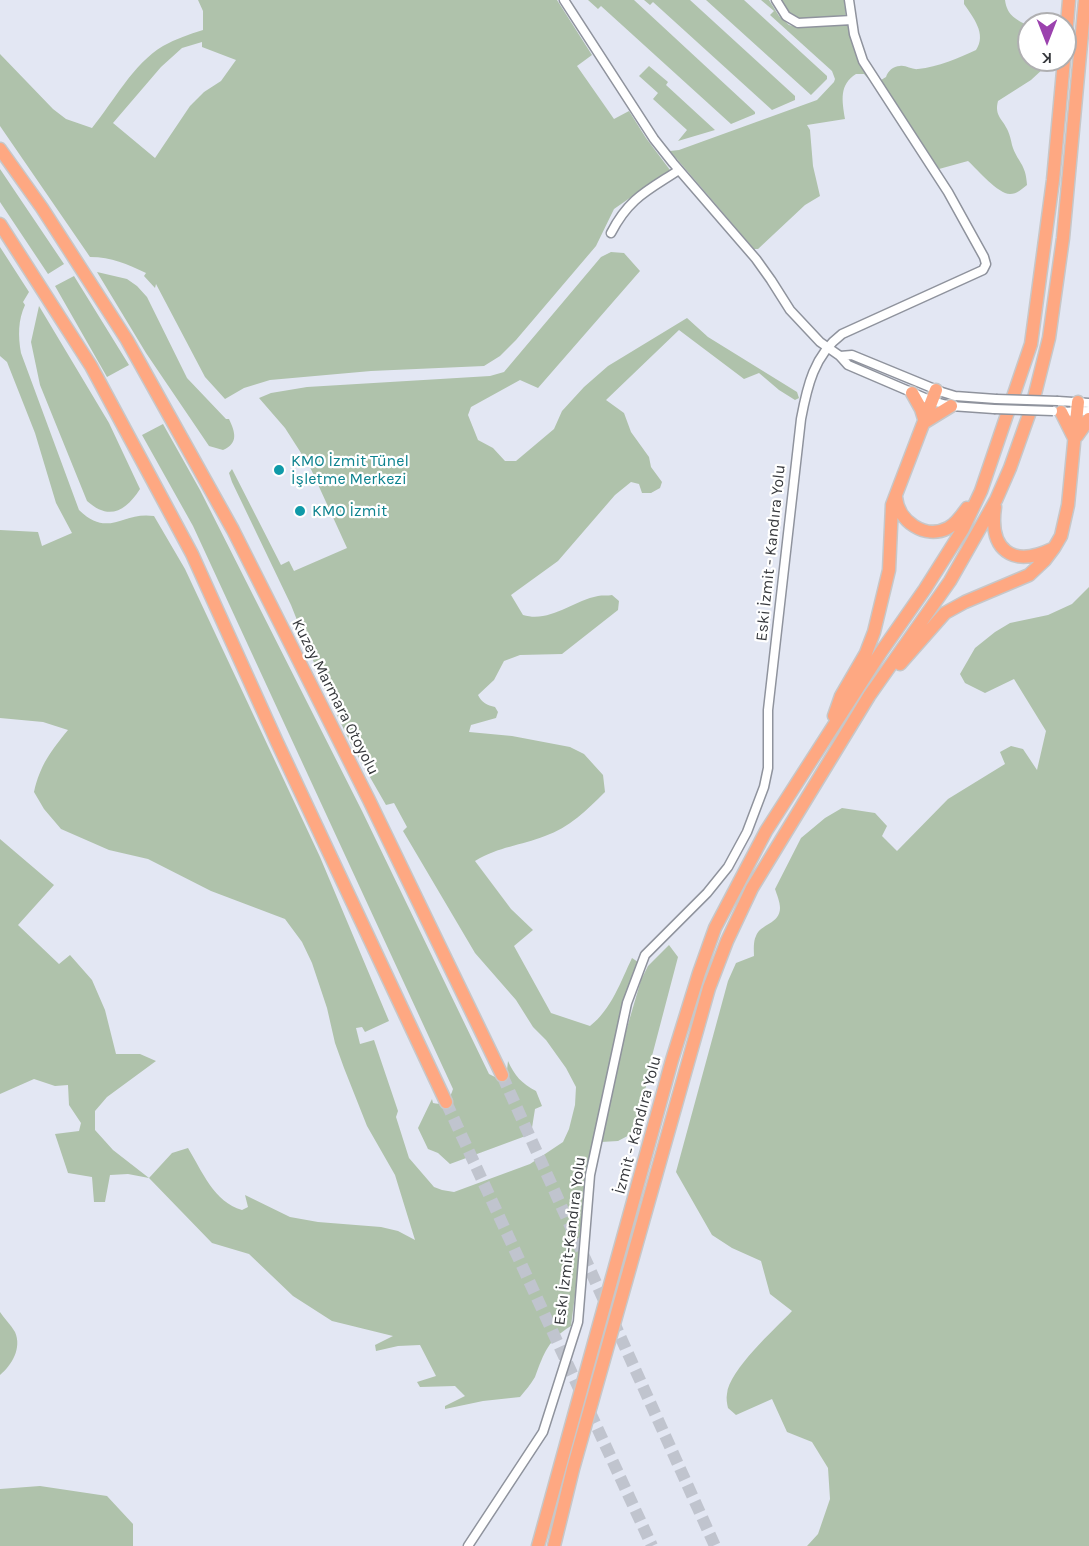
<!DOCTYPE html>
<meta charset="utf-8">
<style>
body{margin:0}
#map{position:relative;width:1089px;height:1546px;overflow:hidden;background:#e3e7f3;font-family:Karla,sans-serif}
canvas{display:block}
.north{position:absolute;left:1017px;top:12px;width:60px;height:60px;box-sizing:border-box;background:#fff;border:2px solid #afafb1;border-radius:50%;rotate:180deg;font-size:16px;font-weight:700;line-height:24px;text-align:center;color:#36383c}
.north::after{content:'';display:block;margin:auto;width:21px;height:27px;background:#9b42ae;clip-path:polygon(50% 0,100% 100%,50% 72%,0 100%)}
</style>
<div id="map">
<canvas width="1089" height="1546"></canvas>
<div class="north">K</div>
</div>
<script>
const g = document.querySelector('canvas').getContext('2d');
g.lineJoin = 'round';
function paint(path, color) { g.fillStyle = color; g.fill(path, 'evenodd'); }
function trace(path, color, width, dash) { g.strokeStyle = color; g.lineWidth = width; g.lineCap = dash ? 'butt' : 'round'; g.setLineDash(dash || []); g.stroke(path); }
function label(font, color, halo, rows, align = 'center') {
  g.font = font + ' Karla,sans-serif'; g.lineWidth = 4.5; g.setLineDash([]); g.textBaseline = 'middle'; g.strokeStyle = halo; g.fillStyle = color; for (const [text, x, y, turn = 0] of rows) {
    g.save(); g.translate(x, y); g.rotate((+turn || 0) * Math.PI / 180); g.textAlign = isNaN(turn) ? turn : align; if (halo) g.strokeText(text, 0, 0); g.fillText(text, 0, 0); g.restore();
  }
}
paint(new Path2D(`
 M198 0H557L592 55 577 66 614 119 629 111 646 138 670 170 614 209 596 246 516 340 500 356 484 366 371 371 270 380 244 388 225 399 205 377 156 284 155 288 144 276 146 273C127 264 112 257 90 257L0 126V54L53 109 66 119 92 128C114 101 133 64 163 46 176 39 189 34 203 30V11ZM202 42V47L236 60 221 81 204 92 190 106 155 158 113 123 161 67 182 48Z
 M588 0H634L755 112V114L731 124 601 6 598 9Z
 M644 0H690L795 96V100L772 110 653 2 650 5Z
 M706 0H744L827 76V79L811 95Z
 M761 0H769L779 16 789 25 797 27 850 25C851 48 865 67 876 87L864 74H856C839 85 842 100 845 119L807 125 810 130 813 166 820 196 805 205 758 249H754L670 151 679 150 817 100 834 82 835 79 832 71 770 15 774 11Z
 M781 0H844L846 16 799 19 792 16Z
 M964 0H1005C1007 16 1017 20 1029 26V60H1044V68L1031 80 998 101C994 116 1003 119 1008 131 1010 136 1011 140 1012 145 1017 162 1026 163 1027 185 1022 189 1017 194 1010 194 998 194 978 170 968 161L939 169 881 80 886 77C888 71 893 66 900 66 906 65 912 70 918 69 938 67 959 58 976 50 987 34 973 17 964 4Z
 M649 66 668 82 666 85 715 130 678 141 687 130 653 99 658 93 639 76Z
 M0 169 64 264 48 274 0 202Z
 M0 247 29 292 23 302 25 305C18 320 18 336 21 353L79 510C109 539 122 511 154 516L185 569 320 857 389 1021 365 1032 362 1027 356 1028 360 1044 374 1040 398 1111 396 1117 409 1158 434 1187 442 1190 454 1192 530 1164 563 1142 569 1129 575 1105 576 1087 566 1068 546 1040 533 1027 516 1000 475 953 403 831 407 827 394 803 386 805 352 746 324 688 291 605 232 482 229 473 232 469 281 565 289 561 294 571 347 548 310 467 285 428 259 398 271 393 307 387 490 376 504 372 601 257 611 252 624 253 640 271 538 388 520 380 471 407 468 415 478 440 493 448 505 461H516L554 429 562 411 584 387 608 366 687 318 708 337 797 392 799 398 795 400 779 390 759 373 744 379 679 330 606 400 624 413 631 432 649 457 651 467 662 482 660 488 651 493H642L639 484 631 482 615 495 558 561 511 595 523 615C550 623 572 601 598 596 602 595 608 596 612 595L619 601 618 610 562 654 520 655 504 661 494 680 478 695C482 703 487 705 495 707L498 712 496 718 471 725 469 732 512 736 570 747 584 754 603 775 605 792C587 810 569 828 545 836 520 846 500 846 475 861L511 909 533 930 514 946 551 1013 590 1026C611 1010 621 981 632 958L638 962 625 995 589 1158 579 1264 571 1326C548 1340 544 1353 535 1377 531 1384 525 1391 520 1397L483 1401 445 1409V1406L465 1396 455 1386 420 1387 417 1382 436 1376 420 1345 398 1346 376 1351 375 1345 393 1336 332 1321 293 1296 249 1254 212 1243 149 1178 128 1174 110 1175 105 1202H94L92 1177 68 1173 55 1134 79 1131 81 1123 69 1105 68 1085 55 1086 34 1079 0 1094V839L54 885 18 925 59 964 70 955 92 980 105 1010 116 1054H140L156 1061 107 1097 95 1111V1130L113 1150 149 1178 172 1153 188 1148C202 1171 214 1202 242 1210L248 1207 245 1195 290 1217 318 1222 381 1227 398 1231 415 1240 395 1175 367 1126 344 1068 335 1043 327 1008 312 963 302 942 285 919 211 891 148 859 109 850 61 829 44 809 34 792C40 765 51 751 68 730L43 722 0 718V530L38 532 42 546 72 533 56 503 35 433 7 362 0 356Z
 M97 272 127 279 137 286 147 297 187 378 226 419H229C235 432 239 443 223 450L209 446 146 353Z
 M74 276 129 365 107 377 55 286Z
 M39 306 109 423 140 489C126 511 109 521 87 501L40 385 31 342Z
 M163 424 200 490 362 811 489 1074 495 1077 502 1075 507 1070 508 1061C514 1075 522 1084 536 1091L542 1106 535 1109 531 1134 450 1164 438 1153 428 1149 418 1128 432 1099 433 1103C445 1106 450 1099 453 1089L193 526 142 435Z
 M1089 587V1546H807L818 1534 830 1499 828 1468 812 1442 787 1432 772 1399 736 1415 728 1408C727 1404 726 1398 727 1394 729 1370 775 1329 792 1311L770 1294 761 1261 732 1248 712 1235 676 1172 728 981 736 963 754 956C754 950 753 942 756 936 760 924 780 924 780 908 780 902 777 895 775 889L801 838 825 818 842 808 875 813 887 826 882 836 897 851 948 799 1005 764 1000 752 1011 746 1023 749 1037 770 1046 731 1014 679 985 693 965 683 960 674 975 648 995 632 1010 623 1048 615 1072 604Z
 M669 945 678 957 652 1056 637 1131 618 1141 601 1142 624 1038 641 980 648 966Z
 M0 1312C4 1318 11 1325 15 1332 22 1348 12 1365 0 1375Z
 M40 1486 107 1496 133 1524V1546H0V1489Z`), '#afc2ab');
trace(new Path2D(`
 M502 1075 715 1546
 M446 1102 652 1546`), '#c0c4ce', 12, [12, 6]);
const minor = new Path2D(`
 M564 0 654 139 673 163 756 259 771 280 790 310 820 342 840 356 848 365 932 401 951 406 994 409
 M776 0 786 16 798 23 852 20
 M611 233C629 198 647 191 679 170
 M840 356 852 355 942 392 955 396 996 399
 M1058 401 1089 403
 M1059 412 1089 411
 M468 1546 543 1432 578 1322 590 1175 627 1003 645 955 707 893 728 867 747 832 764 787 768 768V710L801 419C807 387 814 355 842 334L983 270 986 264 984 257 948 192 863 61 854 34 849 0`);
const highway = new Path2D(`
 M1065 48 1069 0
 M0 149 42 208 127 340 233 530 369 800 502 1075
 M0 224 91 366 192 554 277 742 446 1102
 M912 393 921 409 925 422 951 406
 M1061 412 1074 438
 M1077 436 1089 419
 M896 497C898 521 925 540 948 528 956 524 962 515 967 508
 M995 507C989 550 1012 568 1052 549
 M900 664 945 613 965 602 1029 575 1045 560 1054 548 1061 536 1068 505 1078 402
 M834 716 841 696 866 653 874 632 889 570 892 505 936 390
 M538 1546 672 1060 699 973 715 928 766 831 881 652 925 589 963 529 981 491 1031 344 1053 180 1064 60
 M554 1546 573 1469 709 988 727 941 752 888 869 696 950 581 996 500 1010 468 1032 406 1049 338 1063 238 1085 0`);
trace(minor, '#8f939d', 11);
trace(highway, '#c7c7c8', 15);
trace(minor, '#fff', 8);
trace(highway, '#fea882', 12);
const minorBridge = new Path2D(`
 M996 399 1058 401
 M994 409 1053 411`);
trace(minorBridge, '#8f939d', 11, []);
trace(minorBridge, '#fff', 8);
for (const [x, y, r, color] of [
 [279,470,6,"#0f9aa8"],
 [300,511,6,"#0f9aa8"]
]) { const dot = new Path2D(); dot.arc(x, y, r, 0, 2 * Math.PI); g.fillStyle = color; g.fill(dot); trace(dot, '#fff', 2); }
label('16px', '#0d838f', '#fff', [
 ["KMO İzmit Tünel",291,461],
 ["İşletme Merkezi",291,479],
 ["KMO İzmit",312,511]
], 'left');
label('16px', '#36383c', '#fff', [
 ["Eski İzmit - Kandıra Yolu",771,553,-84],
 ["Kuzey Marmara Otoyolu",335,697,63],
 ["İzmit - Kandıra Yolu",638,1125,-75],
 ["Eskı İzmit-Kandıra Yolu",570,1241,-83]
]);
</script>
